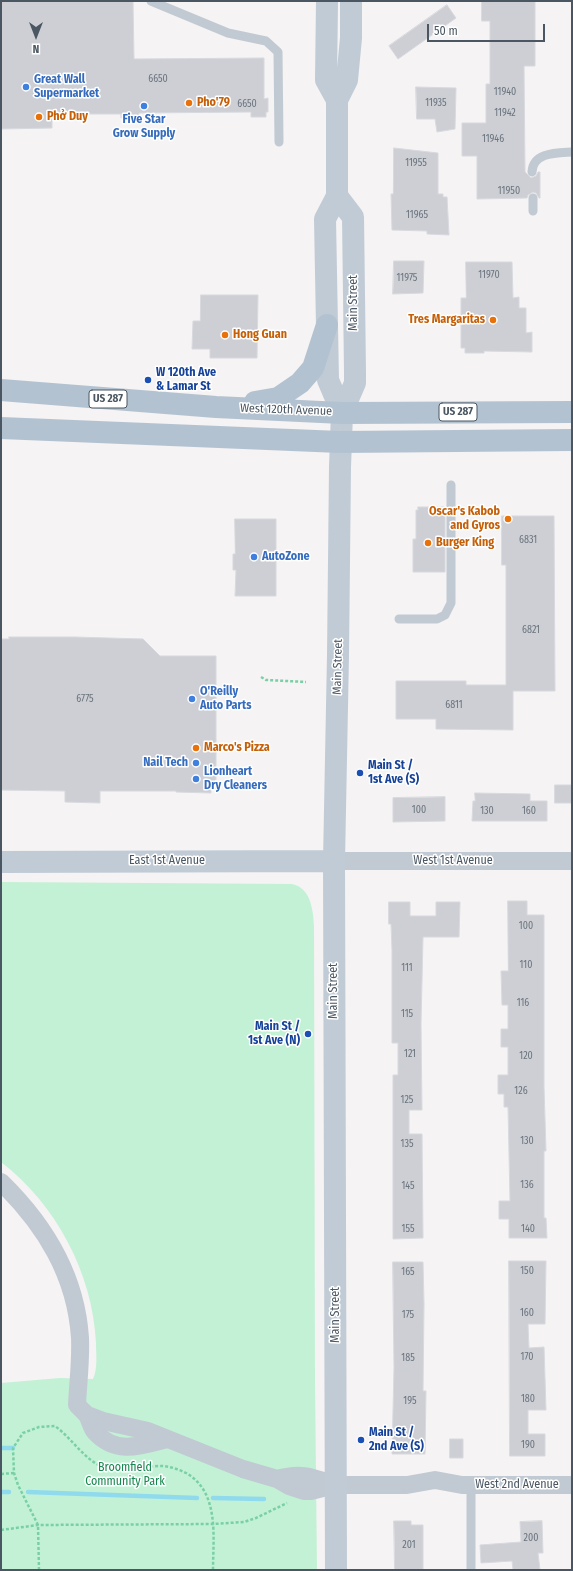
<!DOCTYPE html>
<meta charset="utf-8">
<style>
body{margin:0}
#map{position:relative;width:573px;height:1571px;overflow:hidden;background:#f5f3f3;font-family:"Fira Sans Condensed",sans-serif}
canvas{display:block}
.frame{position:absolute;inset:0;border:2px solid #4a5661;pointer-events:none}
.north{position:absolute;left:16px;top:16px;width:40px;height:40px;-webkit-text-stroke:3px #fff;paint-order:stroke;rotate:180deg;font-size:11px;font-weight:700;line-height:16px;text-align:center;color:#4a5661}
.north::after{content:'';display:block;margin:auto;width:14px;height:18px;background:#4a5661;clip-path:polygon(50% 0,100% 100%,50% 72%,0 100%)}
.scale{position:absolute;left:427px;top:24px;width:118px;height:18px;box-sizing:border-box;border:2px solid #4a5661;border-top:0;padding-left:5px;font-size:12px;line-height:14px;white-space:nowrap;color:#4a5661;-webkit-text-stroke:3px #fff;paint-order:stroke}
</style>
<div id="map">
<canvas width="573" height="1571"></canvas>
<div class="frame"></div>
<div class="north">N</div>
<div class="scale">50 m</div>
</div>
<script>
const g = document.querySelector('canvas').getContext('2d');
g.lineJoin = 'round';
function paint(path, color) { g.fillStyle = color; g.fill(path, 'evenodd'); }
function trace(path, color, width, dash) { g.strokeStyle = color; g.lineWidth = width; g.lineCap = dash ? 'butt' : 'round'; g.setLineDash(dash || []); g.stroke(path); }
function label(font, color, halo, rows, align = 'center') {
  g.font = font + ' "Fira Sans Condensed",sans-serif'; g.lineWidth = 3; g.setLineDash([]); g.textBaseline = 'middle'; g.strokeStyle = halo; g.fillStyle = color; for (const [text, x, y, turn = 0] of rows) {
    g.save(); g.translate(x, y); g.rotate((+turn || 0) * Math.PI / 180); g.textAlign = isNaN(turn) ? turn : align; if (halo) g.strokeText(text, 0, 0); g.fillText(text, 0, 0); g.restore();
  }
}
paint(new Path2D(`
 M1 882 292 884C311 888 313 910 314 926L315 1382 317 1570H1V1383L60 1378 93 1379C98 1368 96 1355 96 1343 93 1274 56 1204 1 1162Z`), '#c3f1d5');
trace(new Path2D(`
 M1 1448H13
 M1 1492H9
 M28 1492 197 1498
 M213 1498 264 1499`), '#90daee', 4.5);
const building = new Path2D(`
 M1 1H133L134 59 264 58V99L268 98V112H266V117H251V112L139 113V118H121V114H52V128L1 129Z
 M482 1H535V66H524L525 172 531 178 536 176 538 172H540V198H539L536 193 533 192 528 195 527 198 477 199V156H462V123H486V84H490V21H482Z
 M447 5 456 18 398 59 389 46Z
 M416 87 456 88 455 129 437 132 435 119H417Z
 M394 148 438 153V194H443V197H447L449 235 427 234V231L392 230 391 194H393Z
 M394 261H424L423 293 393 294Z
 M466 262H512L513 298 519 297V308H526V333L532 332V352L484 351V353H465V348H461V298H466Z
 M201 295H258L257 358H210V349H192L193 321H200Z
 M418 507H445V572H413V539H416V510H418Z
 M502 516H554L555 691H513V730L436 729V719H396V681H466V685H506V565H502Z
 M235 519H276V596H235L236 570H233V554H235Z
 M9 637H75L143 639 160 656H216V789H211V793L176 792V791H100V803L65 802V791L1 790V639H9Z
 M555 785H572V803H555Z
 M475 793 530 794V801H547V821H472L473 801H475Z
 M445 797V821L393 822V798Z
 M508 901H527V915H544V1087L546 1151H544V1218H546L547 1238H509V1219H499V1201H510L508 1107H504V1094H498V1075H508V1047H501V1029H508V1005H502L501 971H508Z
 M389 902H410V916H436V902H460L459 937H423L421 1024 422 1110H409V1134H422L423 1238 393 1239V1075H398V1043H392V950L391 924H389Z
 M509 1261H546L545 1324H528L529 1348 544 1347 546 1410H528V1434H545V1456H510Z
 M393 1262H423L424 1304 423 1391H426L425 1454H392L394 1368Z
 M450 1439H463V1458H450Z
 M394 1521H411V1525H423V1570H395Z
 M542 1521 543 1553H538L540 1570H513L512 1561 481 1563 480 1545 521 1542 520 1522Z`);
paint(building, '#cdcfd5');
trace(building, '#d7d9de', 1);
trace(new Path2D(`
 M261 677 266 680 306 682
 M1 1474 14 1473
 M1 1530 38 1525 213 1524 244 1522 256 1518 287 1503
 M39 1570 38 1525 18 1485 14 1473 13 1448 23 1433 39 1427 55 1426C74 1440 85 1462 108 1469 126 1474 142 1466 160 1466 169 1466 178 1469 186 1473 220 1492 213 1538 213 1570`), '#7ad0a6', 2.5, [3, 2]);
trace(new Path2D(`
 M151 1 228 33 266 41 278 52 279 142
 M532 172C533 152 557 153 572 152
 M533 198V211
 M399 619H437L445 615 451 603V485
 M471 1485V1570`), '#c1cad2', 9);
trace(new Path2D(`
 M334 861H572
 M1 1182C45 1225 76 1275 80 1338 81 1361 78 1383 77 1405L87 1415 103 1421 148 1431 243 1469 277 1479 289 1486 304 1491H311L335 1485H407L435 1480 462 1485H572
 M87 1415C90 1420 91 1427 95 1432 116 1455 140 1446 167 1439
 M277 1479C302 1472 312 1477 335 1485`), '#c1cad2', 18);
trace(new Path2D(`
 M327 1 326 80 337 100V196L325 219 328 380 342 413
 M337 100 347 80 351 38V1
 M1 862 334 861
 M336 1570 334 861 338 655 340 467 342 413 355 383V372L353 217 337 196`), '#c1cbd6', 22);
trace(new Path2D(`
 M1 390 216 407 342 413 572 412
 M255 402 278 398 300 383 313 368 327 325
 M1 428 340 442 572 440`), '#b3c2d1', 22);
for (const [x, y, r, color] of [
 [26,87,4,"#3f7fe0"],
 [189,103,4,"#e8710a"],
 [144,106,4,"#3f7fe0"],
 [39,117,4,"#e8710a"],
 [493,320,4,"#e8710a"],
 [225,335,4,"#e8710a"],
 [148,380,4,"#1a4fb4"],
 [508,519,4,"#e8710a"],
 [428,543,4,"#e8710a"],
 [254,557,4,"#3f7fe0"],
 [192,699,4,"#3f7fe0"],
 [196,748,4,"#e8710a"],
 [196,763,4,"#3f7fe0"],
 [360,773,4,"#1a4fb4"],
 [196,779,4,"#3f7fe0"],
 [308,1034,4,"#1a4fb4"],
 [361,1440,4,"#1a4fb4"]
]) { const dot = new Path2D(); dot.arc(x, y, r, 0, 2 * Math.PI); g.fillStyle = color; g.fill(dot); trace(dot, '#fff', 1.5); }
label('10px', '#6b747e', null, [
 ["6650",158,79],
 ["11940",505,92],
 ["11935",436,103],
 ["6650",247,104],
 ["11942",505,113],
 ["11946",493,139],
 ["11955",416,163],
 ["11950",509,191],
 ["11965",417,215],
 ["11970",489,275],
 ["11975",407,278],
 ["6831",528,540],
 ["6821",531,630],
 ["6775",85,699],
 ["6811",454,705],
 ["100",419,810],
 ["130",487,811],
 ["160",529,811],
 ["100",526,926],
 ["110",526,965],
 ["111",407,968],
 ["116",523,1003],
 ["115",407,1014],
 ["121",410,1054],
 ["120",526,1056],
 ["126",521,1091],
 ["125",407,1100],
 ["130",527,1141],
 ["135",407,1144],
 ["136",527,1185],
 ["145",408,1186],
 ["155",408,1229],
 ["140",528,1229],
 ["150",527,1271],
 ["165",408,1272],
 ["160",527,1313],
 ["175",408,1315],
 ["170",527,1357],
 ["185",408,1358],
 ["180",528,1399],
 ["195",410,1401],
 ["190",528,1445],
 ["200",531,1538],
 ["201",409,1545]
]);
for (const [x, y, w] of [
 [108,399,38],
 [458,412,38]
]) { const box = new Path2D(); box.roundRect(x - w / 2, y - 9, w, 18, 3); g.fillStyle = '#fff'; g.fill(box); trace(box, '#4a5661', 1); }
label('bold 11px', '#4a5661', null, [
 ["US 287",108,399],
 ["US 287",458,412]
]);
label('bold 12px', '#366cbe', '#fff', [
 ["Great Wall",34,80],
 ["Supermarket",34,94],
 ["Five Star",144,120,"center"],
 ["Grow Supply",144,134,"center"],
 ["AutoZone",262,557],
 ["O'Reilly",200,692],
 ["Auto Parts",200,706],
 ["Nail Tech",188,763,"right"],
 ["Lionheart",204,772],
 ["Dry Cleaners",204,786]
], 'left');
label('bold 12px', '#c56008', '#fff', [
 ["Pho'79",197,103],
 ["Phở Duy",47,117],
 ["Tres Margaritas",485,320,"right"],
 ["Hong Guan",233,335],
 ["Oscar's Kabob",500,512,"right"],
 ["and Gyros",500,526,"right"],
 ["Burger King",436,543],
 ["Marco's Pizza",204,748]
], 'left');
label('12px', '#4a5661', '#fff', [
 ["Main Street",354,303,-90],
 ["West 120th Avenue",286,410,2],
 ["Main Street",338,667,-89],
 ["East 1st Avenue",167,861],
 ["West 1st Avenue",453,861],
 ["Main Street",334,991,-90],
 ["Main Street",336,1315,-90],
 ["West 2nd Avenue",517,1485]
]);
label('bold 12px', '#164399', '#fff', [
 ["W 120th Ave",156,373],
 ["& Lamar St",156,387],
 ["Main St /",368,766],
 ["1st Ave (S)",368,780],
 ["Main St /",300,1027,"right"],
 ["1st Ave (N)",300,1041,"right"],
 ["Main St /",369,1433],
 ["2nd Ave (S)",369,1447]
], 'left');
label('12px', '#17864f', '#fff', [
 ["Broomfield",125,1468],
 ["Community Park",125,1482]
]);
</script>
